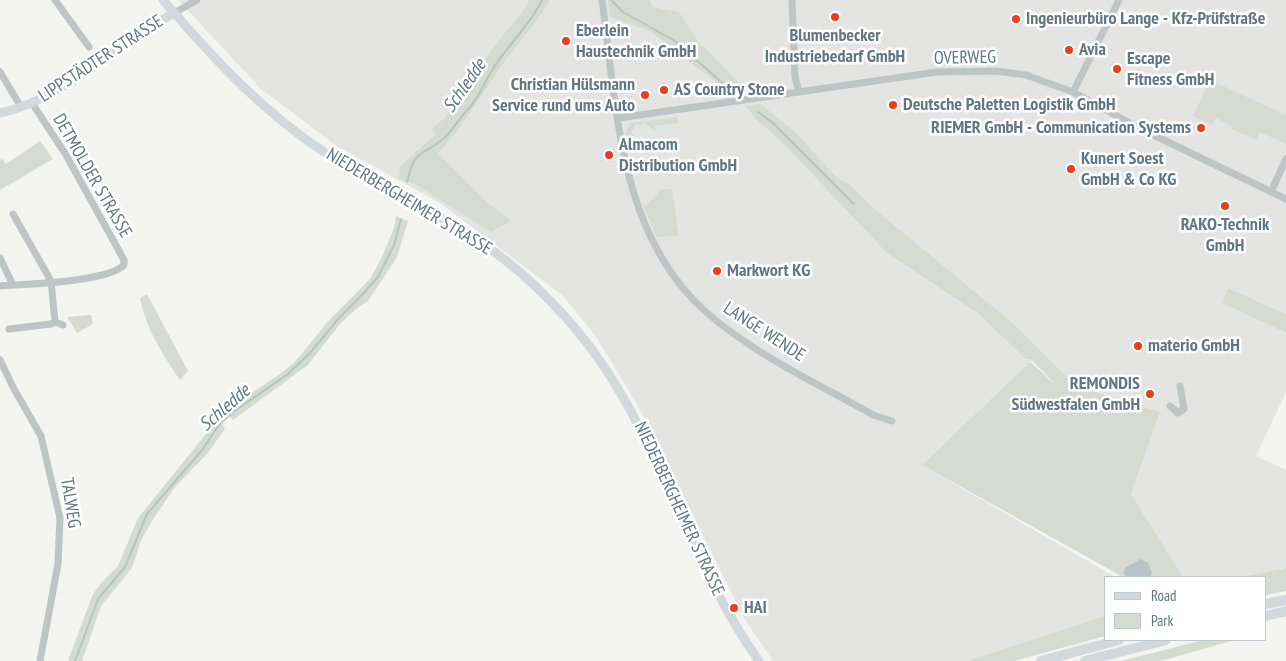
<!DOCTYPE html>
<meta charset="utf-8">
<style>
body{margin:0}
#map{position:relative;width:1286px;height:661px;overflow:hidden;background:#f4f4f0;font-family:"PT Sans Narrow",sans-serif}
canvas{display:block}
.legend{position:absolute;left:1104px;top:576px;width:162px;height:65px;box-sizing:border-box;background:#fff;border:1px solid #c0c8cd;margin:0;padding:6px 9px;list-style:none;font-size:15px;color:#627682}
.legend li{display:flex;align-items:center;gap:10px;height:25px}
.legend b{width:25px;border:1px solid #c0c8cd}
</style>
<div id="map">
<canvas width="1286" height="661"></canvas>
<ul class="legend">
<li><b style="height:6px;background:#d2d8dc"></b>Road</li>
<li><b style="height:14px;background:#d5dbd1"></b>Park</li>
</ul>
</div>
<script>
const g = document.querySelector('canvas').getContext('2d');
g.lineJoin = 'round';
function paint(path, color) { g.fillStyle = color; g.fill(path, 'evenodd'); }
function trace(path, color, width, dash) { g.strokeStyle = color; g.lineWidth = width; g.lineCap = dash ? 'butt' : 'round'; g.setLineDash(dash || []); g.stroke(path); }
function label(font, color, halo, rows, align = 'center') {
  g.font = font + ' "PT Sans Narrow",sans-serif'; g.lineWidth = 5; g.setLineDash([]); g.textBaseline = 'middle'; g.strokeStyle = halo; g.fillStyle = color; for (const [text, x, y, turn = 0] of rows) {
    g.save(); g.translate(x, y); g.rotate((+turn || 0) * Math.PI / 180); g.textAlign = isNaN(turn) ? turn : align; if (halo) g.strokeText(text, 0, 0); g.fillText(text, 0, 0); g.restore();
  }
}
paint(new Path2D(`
 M178 0H1286V314L1230 288 1222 303 1286 333V392L1256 456 1286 470V568L1240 577H1183L1131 494 1160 412 1076 386 1041 352 922 465 1115 577H1105V618L970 661H773L744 618 640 409 595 335 563 296 440 203 335 145 260 88Z`), '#e4e5e3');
paint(new Path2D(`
 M529 0H550C537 23 519 41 504 62 482 93 464 126 438 153L487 202 511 221 491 232 415 184 399 179 400 166 435 135 432 128 445 118 492 49 527 6Z
 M608 0H649L652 7 679 12 698 41 747 91 732 95 650 31 610 17Z
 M1210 80 1286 115V144L1260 132 1257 140 1231 129 1232 126 1216 118 1212 125 1193 116Z
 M761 104 796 133 837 178 849 184 872 207 1016 326 1076 386 1160 412 1131 494 1183 577H1123L922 465 1030 362 1056 385 1031 359H1026L979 314 886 252 785 145 758 121 745 106Z
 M677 117 678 123 655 126V131L644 123 641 126 637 124 631 132 634 136 631 137 633 152 628 149 626 132 630 123Z
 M40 141 53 159 0 190V160L2 159 6 164Z
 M661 189H672L679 236 657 237 642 203 647 205Z
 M396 216 408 221 397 257 368 301 356 309 340 324 308 365 233 420 225 411 277 376 294 363 330 319 370 279 381 259 394 228Z
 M1229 288 1286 314V333L1222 303Z
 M147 294 188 371 180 380C163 355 146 329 140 298Z
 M91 315 93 324 77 333 67 317Z
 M219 418 225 429 207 454 175 487 154 518 141 540 132 568 101 606 82 661H68L93 594 103 581 118 566 138 518Z
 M1286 568V591L1265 595V577H1240Z
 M1105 616V636L1014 661H968Z
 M1203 640H1235L1161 661H1121Z`), '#d5dbd1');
paint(new Path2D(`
 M1141 559 1148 563 1152 573 1150 577H1127L1123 573 1126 567Z`), '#b6c4c7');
trace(new Path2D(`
 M611 0 623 12 675 41 730 90
 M758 112 773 123 854 204
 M407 182C414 150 420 157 442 140 452 132 460 117 469 108 479 98 484 83 491 72 506 46 529 27 542 0
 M75 661 98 599 125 567 147 514 203 449 218 426 233 412 288 374 310 353 339 318 361 296 378 277 394 245 401 219`), '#b6c4c7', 2);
trace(new Path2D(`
 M55 0 89 47
 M602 0C617 107 618 234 706 312 755 355 817 383 873 415L892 421
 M792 0 795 77 799 92
 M174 13 197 0
 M0 72 21 107
 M1073 92 1119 0
 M619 118 937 72 996 71 1026 75 1073 92 1141 129 1286 199
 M1271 192 1286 159
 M13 214 51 281 55 322
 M0 258 13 285
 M0 286C25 284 108 282 124 265V260L66 155 32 103
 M9 329 51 324 55 322 63 325
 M0 360 14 389 41 436 60 518 58 564 40 661
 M1170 406 1178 413 1184 409 1180 386`), '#bfc4c6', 7);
trace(new Path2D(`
 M163 0C214 59 263 113 330 156 369 182 413 201 454 225 491 247 525 274 554 305 656 408 678 548 759 661
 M0 113C66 99 116 44 174 13`), '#d2d8dc', 9);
trace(new Path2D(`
 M1265 604 1286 600
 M1265 616 1286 611
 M1041 661 1119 640
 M1085 661 1166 640`), '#d2d8dc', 10);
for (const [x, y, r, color] of [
 [835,17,5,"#e83f1c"],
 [1016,19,5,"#e83f1c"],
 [566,41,5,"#e83f1c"],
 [1069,50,5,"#e83f1c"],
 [1117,69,5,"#e83f1c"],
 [664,90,5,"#e83f1c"],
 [645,95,5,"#e83f1c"],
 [893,105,5,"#e83f1c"],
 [1201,128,5,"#e83f1c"],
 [609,155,5,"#e83f1c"],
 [1071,169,5,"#e83f1c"],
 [1225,206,5,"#e83f1c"],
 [717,271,5,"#e83f1c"],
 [1138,346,5,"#e83f1c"],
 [1150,394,5,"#e83f1c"],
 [734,608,5,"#e83f1c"]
]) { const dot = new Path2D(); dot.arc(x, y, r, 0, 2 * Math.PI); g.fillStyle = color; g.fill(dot); trace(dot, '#fff', 2); }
label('bold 18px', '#627682', '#fff', [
 ["Ingenieurbüro Lange - Kfz-Prüfstraße",1026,19],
 ["Eberlein",576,31],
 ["Haustechnik GmbH",576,52],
 ["Blumenbecker",835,36,"center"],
 ["Industriebedarf GmbH",835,57,"center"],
 ["Avia",1079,50],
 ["Escape",1127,59],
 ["Fitness GmbH",1127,80],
 ["Christian Hülsmann",635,85,"right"],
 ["Service rund ums Auto",635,106,"right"],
 ["AS Country Stone",674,90],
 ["Deutsche Paletten Logistik GmbH",903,105],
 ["RIEMER GmbH - Communication Systems",1191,128,"right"],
 ["Almacom",619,145],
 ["Distribution GmbH",619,166],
 ["Kunert Soest",1081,159],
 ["GmbH & Co KG",1081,180],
 ["RAKO-Technik",1225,225,"center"],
 ["GmbH",1225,246,"center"],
 ["Markwort KG",727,271],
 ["materio GmbH",1148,346],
 ["REMONDIS",1140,384,"right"],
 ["Südwestfalen GmbH",1140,405,"right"],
 ["HAI",744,608]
], 'left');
label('18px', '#627682', '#fff', [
 ["OVERWEG",965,58,-1],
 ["LIPPSTÄDTER STRASSE",101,59,-33],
 ["DETMOLDER STRASSE",92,176,60],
 ["NIEDERBERGHEIMER STRASSE",409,202,31],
 ["LANGE WENDE",764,332,33],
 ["TALWEG",70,503,81],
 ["NIEDERBERGHEIMER STRASSE",679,509,65]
]);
label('italic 19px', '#5e787f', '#fff', [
 ["Schledde",465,86,-55],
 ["Schledde",225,408,-41]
]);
</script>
